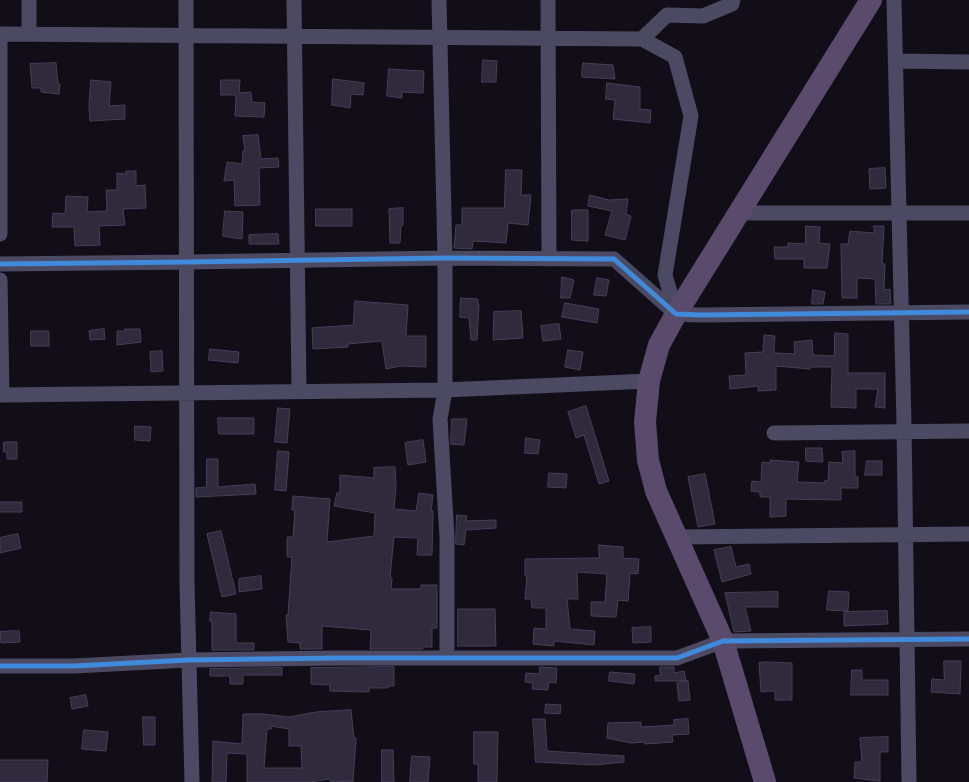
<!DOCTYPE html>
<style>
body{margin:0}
canvas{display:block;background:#110e18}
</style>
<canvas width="969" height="782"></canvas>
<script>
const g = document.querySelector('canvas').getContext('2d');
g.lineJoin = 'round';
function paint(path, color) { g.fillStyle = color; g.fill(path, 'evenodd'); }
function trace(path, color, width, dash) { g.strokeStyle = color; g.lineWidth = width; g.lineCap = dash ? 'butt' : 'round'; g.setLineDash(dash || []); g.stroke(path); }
const building = new Path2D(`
 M483 60 497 61 496 82H482Z
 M56 63 58 84H60L59 94 41 92V88H32L30 64Z
 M583 63 613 65 615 79 582 77Z
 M389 69 424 71 423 93 402 92V98L387 96Z
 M333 79 364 83 363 95 351 94 350 108 332 105Z
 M91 80 111 82 109 106 125 105V119L90 121 89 105Z
 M221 80H240L239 93 251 92 252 102 265 103 264 117 235 116 236 95H221Z
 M607 83 640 87V109L651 110 650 123 613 119 615 100 606 99Z
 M258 135 261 159 278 158 279 167 259 168 260 205 235 206 234 180 224 181 227 162 242 164 243 151H245L243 136Z
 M885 168 886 188 870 189 869 169Z
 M506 170H522L521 195H531L528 225 508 223 506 243 473 241 472 249 454 248 456 225H462V208H504Z
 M126 171H136V186L145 185 146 208 123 209 125 225 99 226 100 245 75 246 74 227H52L53 213 65 214 66 196 88 197 87 212 107 211 106 190H117V173L126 174Z
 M590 195 609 200 628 199 626 214 631 216 625 240 605 235 612 211 588 206Z
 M403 208V225L401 226 400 243H390L389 209Z
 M316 209H352V226H316Z
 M572 210H588V241L572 240Z
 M225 211 243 212 242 239 223 236Z
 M806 226 820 227 819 243 830 244 827 268H804V259H775L774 247H788V243L805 244Z
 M874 226H884L882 264H885L884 290 890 289 891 304H876L875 279 857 278V298H842L841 244H848L850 231 874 233Z
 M278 234 279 244H249V235Z
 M562 277 574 280 570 298H561Z
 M597 278 609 280 606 296 594 295Z
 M813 290 825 292 823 304H812Z
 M461 298 478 299V304H479L477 340H471L469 318 460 317Z
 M355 301 408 305 406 336H426V367L400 366 386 369 382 342 381 341 348 344V347L313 349 312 328 353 325Z
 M565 303 599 309 597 323 562 317Z
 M521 311 523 338 493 340 494 312Z
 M559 324 561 339 543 341 541 326Z
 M104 329 105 339 90 340 89 331Z
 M125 329H140L141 342 117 345V331H125Z
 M31 331H49V346H31Z
 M835 333 848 334V373H885V408L875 407 878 389H856V408L831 407 832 367H810V369L776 366V390L758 391V386L730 389 729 376 746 375 745 353 763 352 764 335 775 336 774 352 776 353 795 354 794 342 812 340 813 355 834 356Z
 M210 349 239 352 238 363 209 360Z
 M568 350 583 352 580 370 565 367Z
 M162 351 163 371 151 372 150 352Z
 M586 406 609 481 599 484 584 435 576 438 568 412Z
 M278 408 290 409 287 443 275 442Z
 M218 418H254V434H219Z
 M452 419H467L464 445 451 444Z
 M135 426 151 427 150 441 135 440Z
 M526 438 540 440 538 454 525 453Z
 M423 440 426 462 408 465 405 443Z
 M4 442H17V459H7V452H4Z
 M806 448H822L823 462 806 461Z
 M278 451 289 452 286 491 275 490Z
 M855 451V477H858V488H841V500L786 499V516L770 517V497H760V492L751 491 752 481 761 482 762 462 771 463 770 460 799 462 797 482 825 483V480L828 481 829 462 843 463 842 452Z
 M207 459H218V487L255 484 256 494 196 497V488L206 487Z
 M867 461H882V475H865Z
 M395 467 396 486 394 509 416 511 419 493 433 495 431 511H433L432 555H417L418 538 394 537 390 577 392 578 391 589H421V585H437V628H432V647H423V649H370L371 630 322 626V649H300V643L288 642 286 615H288L292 557H287V537H293L295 510H292L293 496 330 499 327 542 374 536 375 513 334 506 337 493H340V475L374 478V468Z
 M549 473 567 474 566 488 548 487Z
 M705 474 715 524 698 527 688 477Z
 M0 502H22V512H0Z
 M457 515 467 516 466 521 496 520V528L466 530 464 545 456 544Z
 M221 531 236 594 222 597 207 534Z
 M18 534 21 548 0 553V538Z
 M599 545 623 547V558L639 559 638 574 630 573 628 601 618 600 616 617 591 616V602H605L607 574 577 572 578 599H567L570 629 595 631 594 645 554 641V646L533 644 534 628 546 629V608H532L531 599H525L527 576H525V559L599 558Z
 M731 547 736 567 749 564 751 574 722 582 714 550Z
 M261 576 262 589 239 592V579Z
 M829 591 849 592 848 611 827 610Z
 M778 592V607H745L751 631 734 632 725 593Z
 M458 609H495L496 646H458Z
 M887 611 888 624 844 626V612Z
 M211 612 236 614V643H254V650H212V621H210Z
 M651 627V642L633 643 632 628Z
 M19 631 20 642 1 643 0 632Z
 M944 661H961L960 694 931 692 932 679 944 680Z
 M766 662 792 663V700H775V691L761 692 759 663Z
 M394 667V686H388V688H369V692L330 691V685L311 684V668Z
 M540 667 557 668 556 683 549 682 548 690 532 689 533 683 525 682 526 673 539 674Z
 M660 667H674V673L684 671 686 681H655V676L660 675Z
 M282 668V675H243V684H230V676H210V669Z
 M852 670H862V680H888V695H851Z
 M610 672 635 674 634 684 609 681Z
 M688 681 690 700 679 701 677 683Z
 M86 695 88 706 72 709 70 698Z
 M546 704 561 705 560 714 545 713Z
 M351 710 354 738H356L353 782 330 781V779L310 782H247V754L227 753 226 782H212L213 741 242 744 243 714H263L289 717 316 712ZM271 726 289 729V746H301L302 768H264L267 729H271Z
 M143 717H155V745H144Z
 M533 719H545L547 751 624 756V762L595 765 536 762Z
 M688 719 689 734 672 735 673 742 645 744V742L631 743 607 738 608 723 641 722V727L674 725V720Z
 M84 730 108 732 106 751 82 749Z
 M474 732H498L497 782H478V764H474Z
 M888 737V752H880V781L854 778 855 762H862L860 738Z
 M382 750H393L394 782H382Z
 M412 756 430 757 428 782H410Z
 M0 760H48L47 782H0Z`);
paint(building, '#2f2a3c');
trace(building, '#453f58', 1);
trace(new Path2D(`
 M29 0V34
 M186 0 187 583 192 782
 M294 0 299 390
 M439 0 445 258V390L649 381
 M548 0 549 259
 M894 0 904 424 909 782
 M0 34 642 39 675 57 691 116 665 275 676 313
 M642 39 667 15 703 16 732 4 733 0
 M0 42V234
 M895 61 969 62
 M739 213H969
 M0 264 187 262 445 258 614 259 676 314 701 315 969 312
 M0 280 2 395
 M0 395 445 390 440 419 447 538V658
 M774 433 969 431
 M676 537 969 534
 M0 666H74L188 660 337 658H677L723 641 969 639`), '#4c4962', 15);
trace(new Path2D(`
 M765 782 723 641 656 491 648 460 645 422 649 381 659 345 676 314 871 0`), '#5a4b6c', 22);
trace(new Path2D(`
 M0 264 187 262 445 258 614 259 676 314 701 315 969 312
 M0 666H74L188 660 337 658H677L723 641 969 639`), '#408adc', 5);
</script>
